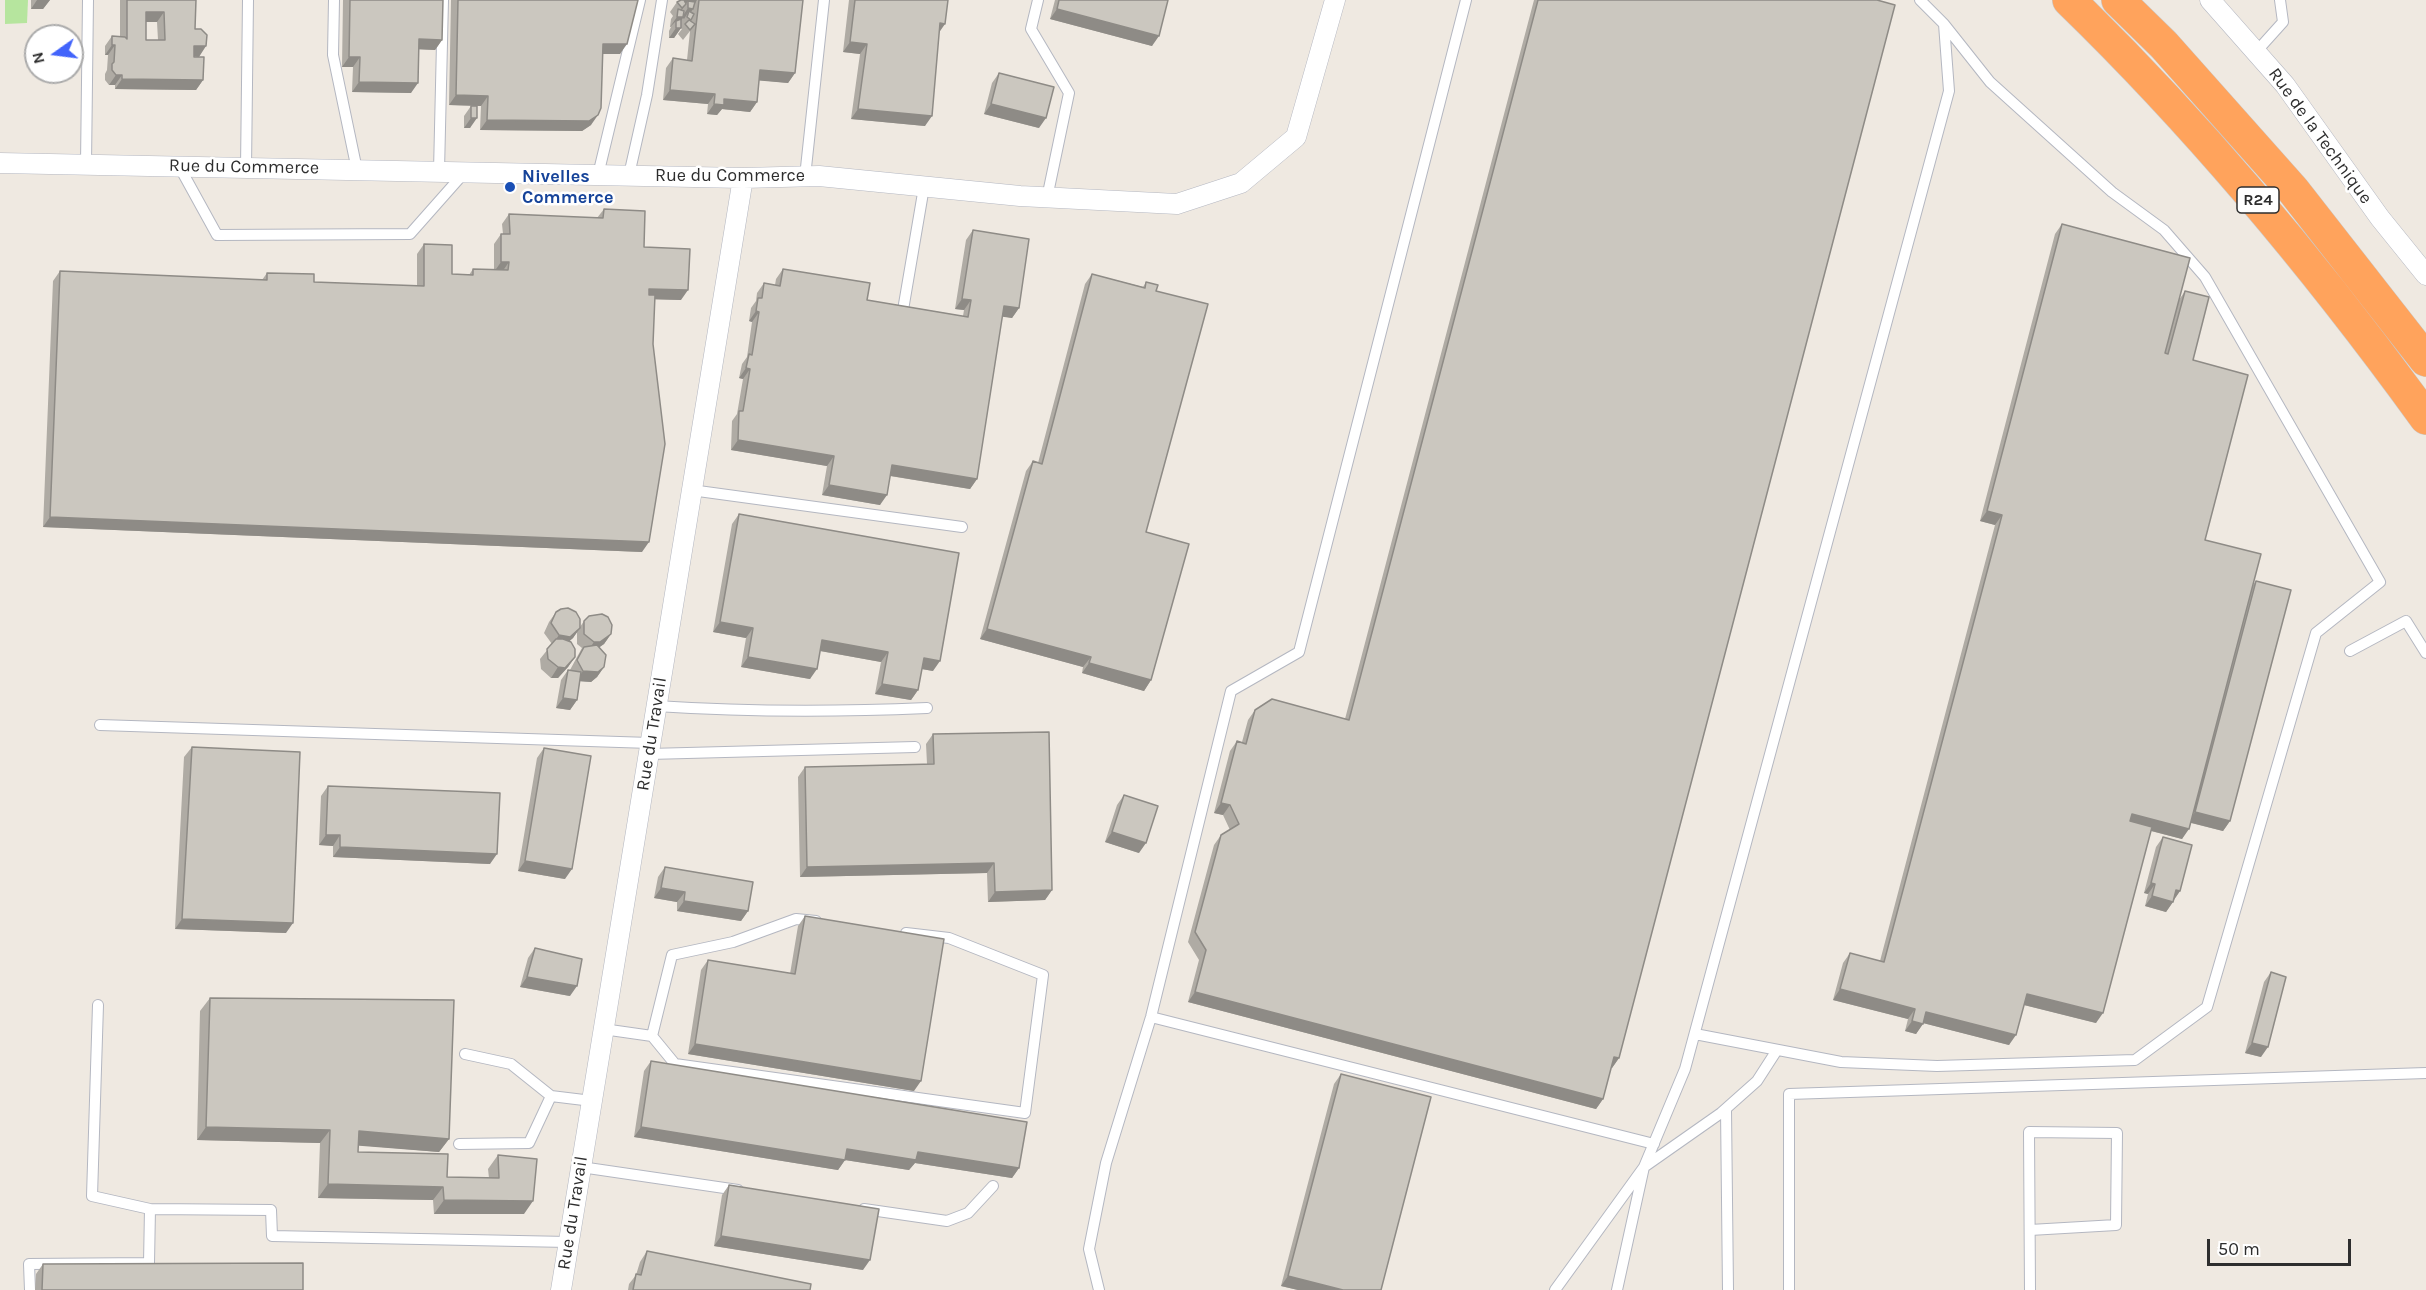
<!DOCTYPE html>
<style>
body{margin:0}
#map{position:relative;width:2426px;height:1290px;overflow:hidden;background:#efe9e1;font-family:Karla,sans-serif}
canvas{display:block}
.north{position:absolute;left:24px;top:24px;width:60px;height:60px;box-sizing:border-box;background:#fff;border:2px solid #ababab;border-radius:50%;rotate:256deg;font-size:16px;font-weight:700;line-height:24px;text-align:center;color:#2e2e2e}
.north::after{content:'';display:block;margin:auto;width:21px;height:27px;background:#4264fb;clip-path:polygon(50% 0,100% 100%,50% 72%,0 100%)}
.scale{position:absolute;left:2207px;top:1239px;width:144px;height:27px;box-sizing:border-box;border:3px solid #2e2e2e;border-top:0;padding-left:8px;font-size:18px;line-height:21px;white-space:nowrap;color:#2e2e2e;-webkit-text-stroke:4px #fff;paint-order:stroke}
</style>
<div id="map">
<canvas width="2426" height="1290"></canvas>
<div class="north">N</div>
<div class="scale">50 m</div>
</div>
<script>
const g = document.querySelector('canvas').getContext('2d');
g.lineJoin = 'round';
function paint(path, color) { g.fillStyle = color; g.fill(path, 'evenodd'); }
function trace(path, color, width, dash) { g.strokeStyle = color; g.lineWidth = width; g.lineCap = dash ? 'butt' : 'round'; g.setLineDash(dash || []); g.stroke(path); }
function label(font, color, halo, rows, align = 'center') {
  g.font = font + ' Karla,sans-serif'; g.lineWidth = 5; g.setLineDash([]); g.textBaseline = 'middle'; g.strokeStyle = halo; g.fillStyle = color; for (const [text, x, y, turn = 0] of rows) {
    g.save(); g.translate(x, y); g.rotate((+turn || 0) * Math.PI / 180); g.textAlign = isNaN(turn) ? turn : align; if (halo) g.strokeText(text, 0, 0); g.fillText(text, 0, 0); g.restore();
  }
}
paint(new Path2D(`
 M5 0H28L27 23 5 24Z`), '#b6e59e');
const lane = new Path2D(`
 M334 0 333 55 357 170
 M1038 0 1031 29 1069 93 1047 198
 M2256 52 2283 22 2280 0
 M86 164 88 0
 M179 166 217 235 410 234 464 173
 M246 168 248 0
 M439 171 443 0
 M598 175 640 0
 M629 175 647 95 662 0
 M805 177 824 0
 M903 310 924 187
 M691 490 962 527
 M2350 651 2406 621 2426 653
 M656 706C747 712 836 712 927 708
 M100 725 650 743
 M649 754 915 747
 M98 1005 92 1196 150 1209
 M1151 1017 1654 1144
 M603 1029 652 1036 675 1064 1025 1113 1043 975 949 938 906 933
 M1695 1034 1841 1062 1937 1066 2135 1060 2207 1007 2316 633 2380 582 2205 277 2164 230 2112 192 1990 82 1944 24
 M652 1036 672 955 733 942 796 919 816 921
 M465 1054 511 1064 551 1096 592 1101
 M1726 1109 1728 1290
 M459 1144 529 1143 551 1096
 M581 1167 738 1190
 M864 1209 947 1221 968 1213 993 1186
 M2030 1230 2116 1225 2117 1133 2029 1132 2030 1290
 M30 1290 29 1264 149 1263 150 1209 271 1210 272 1236 568 1242
 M1099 1290 1089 1249 1106 1163 1151 1017 1231 691 1299 652 1466 0
 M1555 1290 1644 1167 1685 1069 1949 91 1944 24 1920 0
 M1617 1290 1644 1167 1721 1113 1757 1081 1777 1050
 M1789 1290V1094L2426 1073`);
const street = new Path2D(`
 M2210 0 2285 85 2380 218 2426 275
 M0 163 743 178 819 176 1020 196 1177 204 1241 183 1296 137 1335 0
 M561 1290 743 178`);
const highway = new Path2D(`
 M2069 0C2201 128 2318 269 2426 418
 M2118 0 2164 45 2293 190 2426 360`);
trace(lane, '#b4b7c1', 12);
trace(street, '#b4b7c1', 21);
trace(highway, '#c9c9c9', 34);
trace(lane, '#fff', 10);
trace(street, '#fff', 20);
trace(highway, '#ffa35c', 33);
paint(new Path2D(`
 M31 0H50L43 9H31Z
 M120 0H196L195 29 199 57 194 56 203 80 196 90 115 89V85H109L105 80V74L107 70 108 55H105V46L112 36 120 37ZM146 22H157L158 40H146Z
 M343 0H443L442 40 435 50 418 49 411 93 352 92 353 67H342Z
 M451 0H638L620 54H602L591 125 582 131 480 130 481 106 449 105Z
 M680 0H803L795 73 788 83 759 80 757 102 750 112 722 109 717 115 707 114 708 104 663 100 666 68 673 58 687 60 690 31 683 40 678 34 682 29 681 28 674 38H669V31L671 27H670L671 19 673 16 670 12 677 2Z
 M849 0H948L939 33 925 126 851 119 860 54 843 52Z
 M1055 0H1168L1152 46 1050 19Z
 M1534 0H1877L1619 1058 1612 1068H1611L1603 1099 1596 1109 1188 1002 1199 960 1188 942 1214 845 1221 835 1230 830 1223 815 1214 813 1230 751 1237 741 1242 742 1248 720 1255 710 1345 719Z
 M999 73 1039 128 984 114 992 83Z
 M471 106H477L470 128H464V116Z
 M604 209 644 247 681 300 654 299 642 552 43 527 53 281 60 271 262 280 267 273 314 282 417 286V254L424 244 452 274 469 275 473 269 494 270V244L501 234H503L502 224 509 214 597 218Z
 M2062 224 2179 300 2185 291 2193 360 2205 540 2253 585 2256 581 2230 821 2223 831 2191 823 2182 839 2151 831 2096 1023 2024 1005 2009 1045 1923 1023 1916 1034 1905 1031 1908 1019 1833 1000 1843 963 1850 953 1880 961 1995 525 1980 521 2055 234Z
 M973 230 1019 308 1012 318 1002 316 977 479 970 489 890 476 880 505 822 495 827 466 731 450 732 421 737 414 743 379 739 378 742 364 747 357 752 322 749 321 751 308 756 301 757 293 764 283 775 285 776 279 783 269 867 300 963 316 964 310 955 309 966 240Z
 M1092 274 1143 287 1146 282 1156 291 1146 532 1151 680 1144 691 1082 673 1083 667 980 639 1026 471 1033 461 1038 463 1085 284Z
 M739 514 933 671 922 669 918 690 911 700 875 694 881 662 820 651 810 679 741 667 746 638 713 632 732 524Z
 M556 612 580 627 584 621 611 634 604 644 599 647 604 667 597 677 591 682 580 681 577 700 570 710 556 708 561 680 568 670H570L577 657 582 648 577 644V632L573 638 569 641 575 657 568 667 558 678H551L541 669 540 659 552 644 544 633 549 622Z
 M933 734 1052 890 1045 900 988 902 987 873 800 877 798 777 805 767 927 764 926 744Z
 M192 747 286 933 175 929 184 757Z
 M544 748 565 879 518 871 537 758Z
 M328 786 490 864 333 857V846L319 845 321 796Z
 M1124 795 1139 853 1105 842 1117 805Z
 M2163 837 2180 891 2166 912 2145 906 2148 894 2144 893 2156 847Z
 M665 867 748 911 741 921 677 911V902L654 898 658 877Z
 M805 916 914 1091 688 1054 701 970 708 960 790 974 798 926Z
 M535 948 570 996 520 987 528 958Z
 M2271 972 2261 1057 2245 1053 2264 982Z
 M210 998 449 1139 439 1152 358 1145V1152L447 1177 489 1178 488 1169 498 1155 524 1214H434L433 1200 318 1198 320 1143 197 1140 200 1011Z
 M651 1061 1019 1168 1012 1178 915 1163 909 1170 845 1160 838 1170 634 1137 644 1071Z
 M1341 1074 1381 1290H1298L1281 1286 1334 1084Z
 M729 1185 863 1270 714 1246 722 1195Z
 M647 1251 810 1290H628L629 1284 636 1275 640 1262Z
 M43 1264 303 1290H35L36 1274Z`), '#afaba4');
paint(new Path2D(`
 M37 0H50L43 9H31Z
 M684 0H697L692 8 688 1 679 14 678 13 683 7 680 6Z
 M688 8 693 9 687 18 689 11 684 19 683 18 676 27V21L670 27 677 17H682Z
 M1057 9 1159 36 1152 46 1050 19Z
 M146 12H164L157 22H139Z
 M940 23 945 24 938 34Z
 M676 28H681L674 38H669Z
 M419 39 442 40 435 50 412 49Z
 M850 42 867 44 860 54 843 52Z
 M603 44H627L620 54H596Z
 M112 45H115L108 55H105Z
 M194 46H206L199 57 187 56Z
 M349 57H360L353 67H342Z
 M760 70 795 73 788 83 753 80Z
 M116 75H122L115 85H109Z
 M122 79 203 80 196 90 115 89Z
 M359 82 418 83 411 93 352 92Z
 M670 90 715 94 708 104 663 100Z
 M456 95 488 96 481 106 449 105Z
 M724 99 757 102 750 112 722 109 717 115 707 114 714 104Z
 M991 104 1046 118 1039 128 984 114Z
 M858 109 932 116 925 126 851 119Z
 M598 115 591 125 582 131 480 130 487 120Z
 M471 118H477L470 128H464Z
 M501 262H509L502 272H494Z
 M649 289 688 290 681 300 642 299Z
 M962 299 971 300 964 310 955 309Z
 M1004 306 1019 308 1012 318 997 316Z
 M756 311 759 312 752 322 749 321Z
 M746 368 750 369 743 379 739 378Z
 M738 440 834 456 827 466 731 450Z
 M892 465 977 479 970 489 885 475Z
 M829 485 887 495 880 505 822 495Z
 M1987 511 2002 515 1995 525 1980 521Z
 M50 517 649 542 642 552 43 527Z
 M720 622 753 628 746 638 713 632Z
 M580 628 573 638 563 647 552 645 559 635Z
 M987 629 1091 657 1083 667 980 639Z
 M611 634 604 644 593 652H587L594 642Z
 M822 640 888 652 881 662 815 650Z
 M575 657 568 667 558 678H551L558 667Z
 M748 657 817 669 810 679 741 667Z
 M924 658 940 661 933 671 916 668Z
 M1089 663 1151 680 1144 691 1082 673Z
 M604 667 597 677 591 682 576 681 583 671Z
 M882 684 918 690 911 700 875 694Z
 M563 698 577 700 570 710 556 708Z
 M1221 803 1230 805 1223 815 1214 813Z
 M2195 812 2230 821 2223 831 2188 822Z
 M2132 814 2189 829 2182 839 2125 824Z
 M1112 832 1146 843 1139 853 1105 842Z
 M326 835H340L333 846 319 845Z
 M340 847 497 854 490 864 333 857Z
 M525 861 572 869 565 879 518 871Z
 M994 863 987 873 800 877 807 867Z
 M2151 883 2155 884 2148 894 2144 893Z
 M661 888 685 892 677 902 654 898Z
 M1052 890 1045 900 988 902 995 892Z
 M2176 890 2180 891 2173 901Z
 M2152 896 2173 902 2166 912 2145 906Z
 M684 901 748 911 741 921 677 911Z
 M182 919 293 923 286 933 175 929Z
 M527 977 577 986 570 996 520 987Z
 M1840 989 1915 1009 1908 1019 1833 1000Z
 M1195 992 1603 1099 1596 1109 1188 1002Z
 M2027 994 2103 1013 2096 1023 2020 1004Z
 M1926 1012 2016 1035 2009 1045 1919 1022Z
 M1912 1021 1923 1024 1916 1034 1905 1031Z
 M2252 1043 2268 1047 2261 1057 2245 1053Z
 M695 1044 921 1081 914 1091 688 1054Z
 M1614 1057 1619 1058 1612 1068 1607 1067Z
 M206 1127 330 1130 320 1143 197 1140Z
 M641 1127 847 1149 918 1152 1019 1168 1012 1178 915 1163 909 1170 845 1160 838 1170 634 1137Z
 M359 1131 449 1139 439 1152 350 1145Z
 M328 1184 443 1187 433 1200 318 1198Z
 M444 1200 533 1201 524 1214H434Z
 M721 1236 870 1260 863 1270 714 1246Z
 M1288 1276 1343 1290H1298L1281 1286Z`), '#8e8b86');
const building = new Path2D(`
 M127 0H196L195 29H201L207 35 206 46H194V57H204L203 80 122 79V75H116L112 70V64L114 62 115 45H112V36L125 37 127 39ZM146 12H164L165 40H146Z
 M350 0H443L442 40 419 39 418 83 359 82 360 57H349Z
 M458 0H638L627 44H603L601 108 598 115 589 121 487 120 488 96 456 95Z
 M681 0H684L686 4 682 8 677 2Z
 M699 0H803L795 73 760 70 757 102 724 99V105L714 104 715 94 670 90 673 58 692 61Z
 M855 0H948L945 24 940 23 932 116 858 109 867 44 850 42Z
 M1059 0H1168L1159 36 1057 9Z
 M1538 0H1877L1895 5 1619 1058 1614 1057 1603 1099 1195 992 1206 950 1195 932 1221 835 1239 824 1230 805 1221 803 1237 741 1246 744 1255 710 1272 699 1349 720Z
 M688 1 695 2 693 9 688 8Z
 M678 9 684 11 683 17H677Z
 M689 11 694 14 691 20 687 17Z
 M681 19V28H676V21Z
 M689 20 695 24 690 30 685 24Z
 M999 73 1054 87 1046 118 991 104Z
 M471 106H477V118H471Z
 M604 209 645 211 644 247 690 249 688 290 649 289V295H655L653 344 665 444 649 542 50 517 60 271 267 280V273L314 274V282L424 286V244L452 245V274L473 275V269L508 270 509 262H501V234H510L509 214 603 218Z
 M2062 224 2190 258 2165 353 2168 354 2185 291 2209 297 2193 360 2248 375 2205 540 2261 554 2189 829 2132 814 2130 821 2152 827 2103 1013 2027 994 2016 1035 1926 1012 1923 1024 1912 1021 1915 1009 1840 989 1850 953 1884 962 2002 515 1987 511Z
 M973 230 1029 239 1019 308 1004 306 977 479 892 465 887 495 829 485 834 456 738 440 739 411H743L750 369 746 368 749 354 752 355 759 312 756 311 758 298H762L764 283 780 286 783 269 870 283 867 300 968 317 971 300 962 299Z
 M1092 274 1145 288 1146 282 1158 285 1156 291 1208 304 1146 532 1189 544 1151 680 1089 663 1091 657 987 629 1033 461 1042 464Z
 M739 514 959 553 940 661 924 658 918 690 882 684 888 652 822 640 817 669 748 657 753 628 720 622Z
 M2256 581 2291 590 2230 821 2195 812Z
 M568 608 576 612 580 619V628L570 637 559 635 551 623 556 612 561 609Z
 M602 614 608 617 612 625 611 634 600 642H594L584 634V621L589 616Z
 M556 639H563L571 642 575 649V657L565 668 558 667 548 659 547 649Z
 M597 645 606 655 604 667 598 672 583 671 577 660 584 647Z
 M568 670 581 672 577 700 563 698Z
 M1049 732 1052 890 995 892 994 863 807 867 805 767 934 764 933 734Z
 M192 747 300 752 293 923 182 919Z
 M544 748 591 756 572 869 525 861Z
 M328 786 500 793 497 854 340 847V835H326Z
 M1124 795 1158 806 1146 843 1112 832Z
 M2163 837 2192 845 2180 891 2176 890 2173 902 2152 896 2155 884 2151 883Z
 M665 867 753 882 748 911 684 901 685 892 661 888Z
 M805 916 944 939 921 1081 695 1044 708 960 795 974Z
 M535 948 582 959 577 986 527 977Z
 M2271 972 2286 977 2268 1047 2252 1043Z
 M210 998 454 1000 449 1139 359 1131 358 1152 448 1154 447 1177 499 1178 498 1155 537 1159 533 1201 444 1200 443 1187 328 1184 330 1130 206 1127Z
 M651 1061 1027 1122 1019 1168 918 1152 916 1160 847 1149 845 1160 641 1127Z
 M1341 1074 1431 1097 1381 1290H1343L1288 1276Z
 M729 1185 879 1209 870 1260 721 1236Z
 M647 1251 811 1284 810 1290H633L636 1274 641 1275Z
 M303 1263V1290H42L43 1264Z`);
paint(building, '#cbc7bf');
trace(building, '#8e8b86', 1.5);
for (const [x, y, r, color] of [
 [510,187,6,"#1a4fb4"]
]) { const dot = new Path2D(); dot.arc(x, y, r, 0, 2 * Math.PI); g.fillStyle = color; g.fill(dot); trace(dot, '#fff', 2); }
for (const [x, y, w] of [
 [2258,200,42]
]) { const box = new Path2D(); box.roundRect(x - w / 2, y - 13, w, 26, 4.5); g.fillStyle = '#fff'; g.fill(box); trace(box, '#2e2e2e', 1.5); }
label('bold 16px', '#2e2e2e', null, [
 ["R24",2258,200]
]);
label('18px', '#2e2e2e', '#fff', [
 ["Rue de la Technique",2320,136,54],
 ["Rue du Commerce",244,167,1],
 ["Rue du Commerce",730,176],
 ["Rue du Travail",652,734,-81],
 ["Rue du Travail",573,1213,-81]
]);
label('bold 18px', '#164399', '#fff', [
 ["Nivelles",522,177],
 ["Commerce",522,198]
], 'left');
</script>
